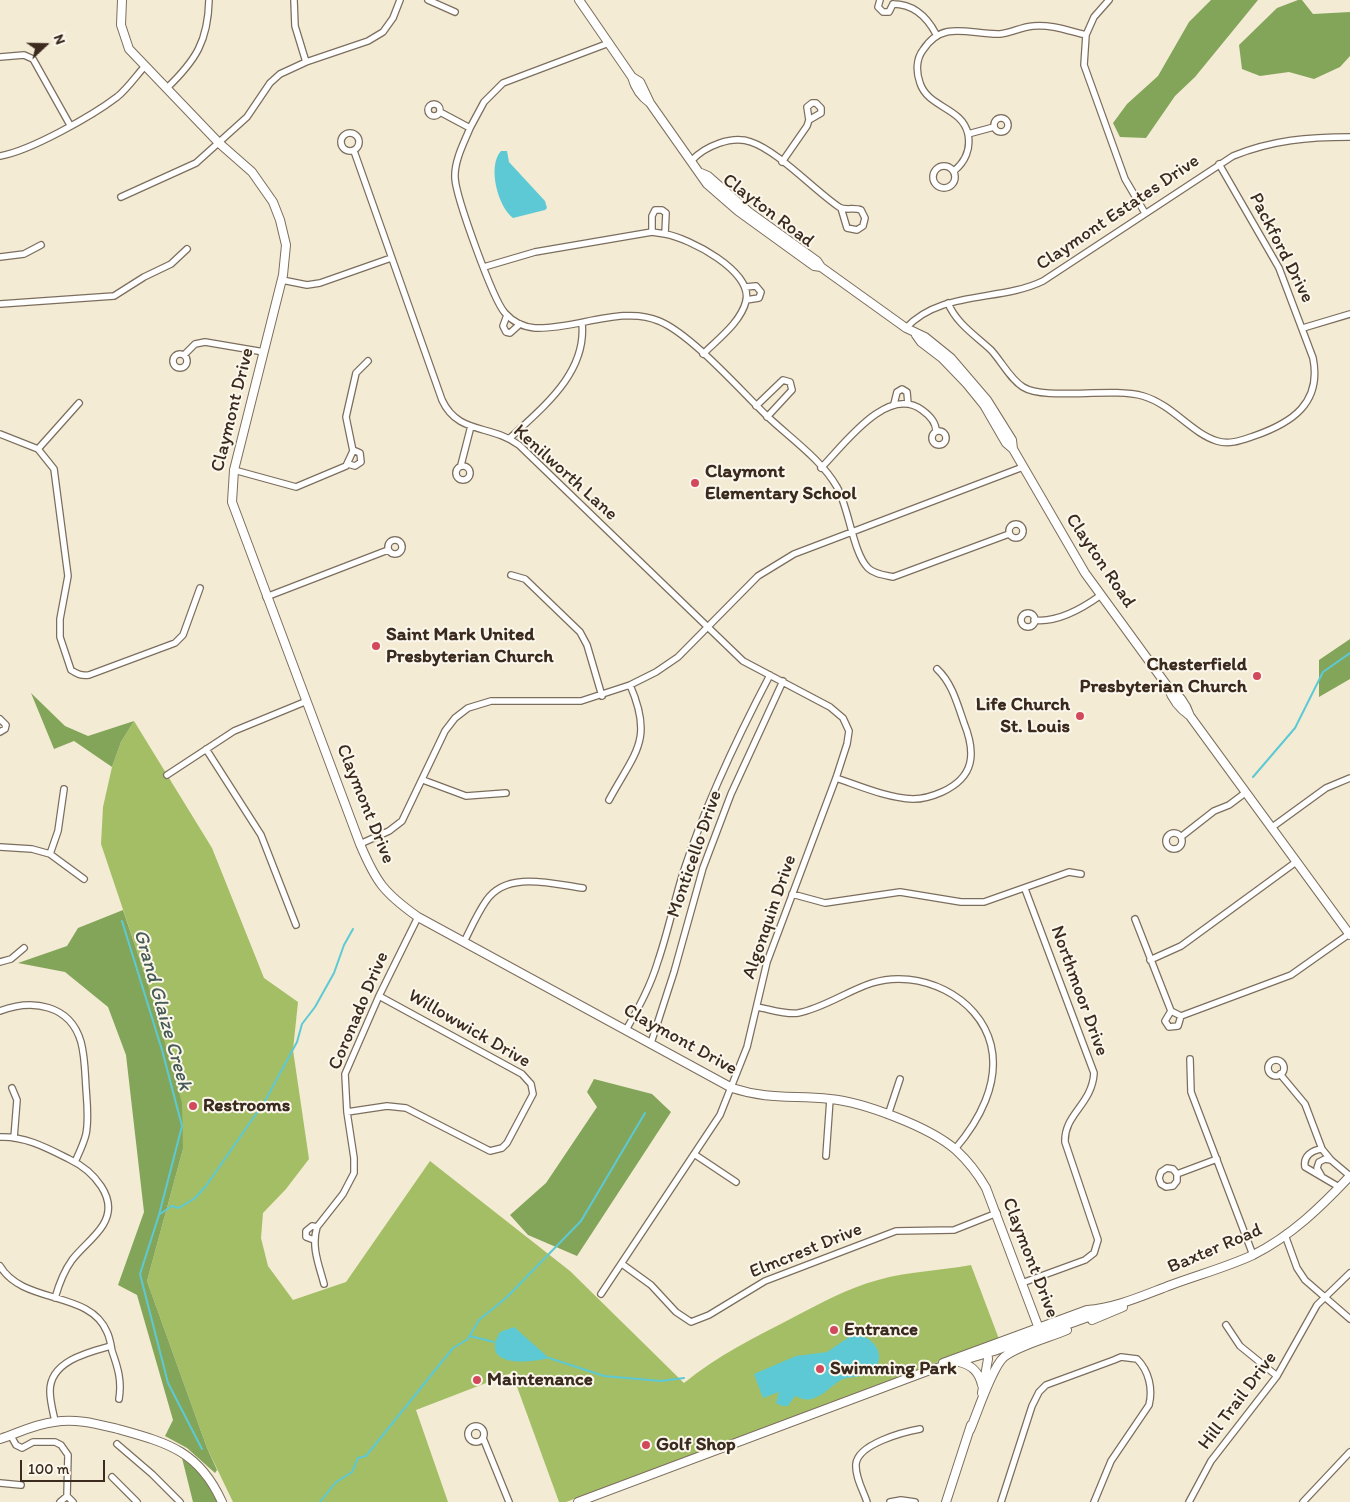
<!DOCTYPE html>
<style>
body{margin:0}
#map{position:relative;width:1350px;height:1502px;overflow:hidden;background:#f4ebd4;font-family:Itim,sans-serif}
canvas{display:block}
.north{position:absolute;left:20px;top:20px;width:50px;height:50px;-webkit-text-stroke:4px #fbf7ec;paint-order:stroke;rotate:69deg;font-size:14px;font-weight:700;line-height:20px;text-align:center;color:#3b2a1e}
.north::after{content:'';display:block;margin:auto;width:18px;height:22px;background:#3b2a1e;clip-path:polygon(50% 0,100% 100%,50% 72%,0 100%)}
.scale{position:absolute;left:20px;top:1460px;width:85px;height:22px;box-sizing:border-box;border:2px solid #3b2a1e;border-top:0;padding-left:6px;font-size:15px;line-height:18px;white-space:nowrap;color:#3b2a1e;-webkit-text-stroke:4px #fbf7ec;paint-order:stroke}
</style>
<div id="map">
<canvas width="1350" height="1502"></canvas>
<div class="north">N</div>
<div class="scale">100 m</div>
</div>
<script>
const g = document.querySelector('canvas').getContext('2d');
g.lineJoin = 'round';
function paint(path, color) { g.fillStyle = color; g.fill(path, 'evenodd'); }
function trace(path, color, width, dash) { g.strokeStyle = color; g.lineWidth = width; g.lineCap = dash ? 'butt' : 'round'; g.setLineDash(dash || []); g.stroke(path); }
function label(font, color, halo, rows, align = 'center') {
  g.font = font + ' Itim,sans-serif'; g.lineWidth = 4; g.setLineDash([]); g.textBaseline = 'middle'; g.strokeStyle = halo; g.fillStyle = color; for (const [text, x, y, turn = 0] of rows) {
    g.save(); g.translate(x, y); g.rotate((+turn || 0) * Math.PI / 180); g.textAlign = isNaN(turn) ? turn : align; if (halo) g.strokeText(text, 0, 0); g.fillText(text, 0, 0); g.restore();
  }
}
paint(new Path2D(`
 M134 721 212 848 264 978 298 1002 293 1050 309 1159 286 1189 263 1213 261 1238 268 1266 293 1300 346 1282 430 1161 570 1271 684 1383C718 1355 756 1337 794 1317 821 1303 848 1288 878 1280 908 1271 940 1271 971 1265L999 1339 566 1502H559L512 1373 416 1410 448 1502H233L207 1448 147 1281 183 1149 148 984 101 844 103 807 112 767 121 742Z`), '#a4be65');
paint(new Path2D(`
 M1211 0H1258L1195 77 1175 96 1146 138 1120 137 1113 123 1127 104 1158 76 1189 22Z
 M1298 0H1302L1313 14 1350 12V56L1340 67 1314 79 1289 72 1260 76 1242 69 1239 45 1277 8Z
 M1350 639V679L1319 697V660Z
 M31 693 65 726 88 736 134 721 121 742 112 767 74 741 54 749Z
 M123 910 148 984 182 1103 183 1149 147 1281 207 1448 217 1470 215 1473 187 1448 165 1436 173 1420 137 1295 118 1285 144 1212 126 1055 108 1007 65 972 18 963 67 946 78 928Z
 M594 1079 652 1094 671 1112 577 1256 528 1235 510 1215 546 1183 597 1107 587 1092Z
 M181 1454 199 1470 220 1502H193Z`), '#83a55a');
paint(new Path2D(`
 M501 151H507L509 162 545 201 547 208 545 210 513 218C498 207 487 166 501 151Z
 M514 1327 549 1358C529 1363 479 1368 500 1332Z
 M852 1335C871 1333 889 1355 873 1371 865 1378 853 1376 843 1379 832 1384 825 1395 814 1398 808 1401 801 1399 795 1396L788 1406H782L776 1403 779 1392 763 1398 754 1374 796 1356 827 1352Z`), '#5dc9d4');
trace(new Path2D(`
 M1253 777 1295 728 1323 672 1350 653
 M122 921 162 1050 182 1126 159 1215 140 1274 168 1383 202 1449
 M160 1214 172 1206 179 1208 195 1198 206 1186 265 1101 297 1042 302 1024 315 1007 334 973 344 945 353 929
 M470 1336 494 1342
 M549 1358 604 1376 661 1381 684 1378
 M320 1502 335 1483 352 1472 358 1458 366 1456 453 1348 468 1339 479 1320 507 1297 581 1221 645 1113`), '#5dc9d4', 2);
const street = new Path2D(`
 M294 0 295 26 306 62
 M428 0 455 12
 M880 0 878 7 883 12H889L893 4
 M1109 0 1094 17 1086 35 1084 65 1125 179 1145 213
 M893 4C913 4 927 17 936 34
 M0 57 24 55 33 59 70 125
 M167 88C196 60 208 41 209 0
 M428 110a6 6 0 1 1 12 0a6 6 0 1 1-12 0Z
 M440 112 470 128 484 102 503 83 609 43
 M994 125a7 7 0 1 1 14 0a7 7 0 1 1-14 0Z
 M470 128C464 143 454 161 455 178 456 197 493 300 505 313 513 322 524 327 535 328 574 330 623 305 659 321 691 334 741 391 767 416 790 438 821 459 837 487 849 508 853 553 868 568 874 574 884 575 893 577L1009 534
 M341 142a9 9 0 1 1 18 0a9 9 0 1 1-18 0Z
 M968 134 994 127
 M354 151 442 400C458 435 491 424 519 445L743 661 830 707 843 718 849 731 847 744 836 778 767 962 747 1047 720 1115 601 1294
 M0 156C30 151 92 116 117 97 127 89 136 76 145 66
 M691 161C705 146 732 135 751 142 778 151 814 190 839 207 845 211 854 207 861 210L865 218 863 226 857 230 847 228 841 208
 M782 162 807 126 809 120 807 107 812 103H816L821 108V113L809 120
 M933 177a11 11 0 1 1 22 0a11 11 0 1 1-22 0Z
 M954 171C965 162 971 149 968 134 962 107 928 108 920 83 916 72 916 59 923 50 943 19 970 35 1000 34 1011 33 1021 27 1033 26 1051 24 1069 31 1086 35
 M121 197 196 163 247 117 270 83 280 74 306 62 368 41 383 32 393 18 400 0
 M665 234 652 232V216L655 210H662L666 213 665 234C689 238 753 271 746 301 741 322 718 339 703 354
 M0 257 24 254 41 245
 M484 267 535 252 652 232
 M282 280 307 285 320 283 391 258
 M745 287 756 286 761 292 759 298 746 300
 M948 303C956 323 976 336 991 350 1002 362 1010 379 1023 387 1045 401 1111 387 1143 396 1173 405 1191 433 1217 441 1230 445 1242 440 1254 436 1292 423 1322 403 1313 358L1279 268 1219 164
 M0 304 114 296 144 277 171 264 187 249
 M507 315 503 326 506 332 510 333 520 324
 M906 328C941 290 1000 302 1043 281L1233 156C1272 140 1309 137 1350 137
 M1303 328 1350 314
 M173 361a7 7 0 1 1 14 0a7 7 0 1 1-14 0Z
 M184 355 195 344 205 342 264 352
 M894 404 897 392 902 389 907 392 908 404
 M756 406 783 380 790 382 792 390 767 417
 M932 438a7 7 0 1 1 14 0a7 7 0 1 1-14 0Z
 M0 434 38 449 54 469 68 576 60 619V637L71 670C77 674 81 676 89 675L175 643 183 635 200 588
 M510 438C543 407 587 373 582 323
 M38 449 79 403
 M348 464 355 466 361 462 360 453 353 450
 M461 465 471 426
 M456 473a7 7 0 1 1 14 0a7 7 0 1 1-14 0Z
 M821 468C843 446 887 384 922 410 929 415 936 422 936 431
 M234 470 296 487 346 466 353 451 346 417 356 373 368 361
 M1009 531a7 7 0 1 1 14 0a7 7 0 1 1-14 0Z
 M388 547a7 7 0 1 1 14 0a7 7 0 1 1-14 0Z
 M511 575 525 579 580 632 587 645 602 696
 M266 597 388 550
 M1021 620a7 7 0 1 1 14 0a7 7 0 1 1-14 0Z
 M1034 620C1057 623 1083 608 1101 595
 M0 719 6 725 5 729 0 732
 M206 749 261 835 296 925
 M167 775 234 731 307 701
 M836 778C860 786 887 798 913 799 922 799 933 796 942 792 975 777 976 753 964 723 957 703 952 683 937 669
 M423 780 466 796 506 793
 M609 800C635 752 654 740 630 685
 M1271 828 1326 788 1350 778
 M1166 841a8 8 0 1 1 16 0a8 8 0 1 1-16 0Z
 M1182 836 1214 811 1229 805 1245 793
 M360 844 389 831 402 821 445 731 455 718 468 708 491 701H581L630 685 656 672 678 657 758 576 794 554 1023 467
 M0 847 32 849 50 854 84 879
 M50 854 58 831 64 789
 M792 894 825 903 900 892 961 902H984L1069 872 1081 874
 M1135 919 1171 1011
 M464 942C471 928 477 914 486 901 506 870 553 884 583 888
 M1150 960 1181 946 1296 862
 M0 962 11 959 24 948
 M757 1007C769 1009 786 1015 798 1013 824 1008 847 991 872 983 919 968 979 996 991 1045 1000 1083 979 1121 955 1149
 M0 1011C32 999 70 1004 81 1042 85 1057 85 1073 86 1088 87 1103 89 1119 86 1134 84 1143 79 1153 75 1162
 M1171 1011 1181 1016 1291 975 1349 934
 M1171 1011 1165 1021 1169 1027 1178 1026 1181 1016
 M626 1030C639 1007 651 985 658 961 668 932 674 902 683 873 705 805 737 738 770 675
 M651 1043 674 972 703 868 731 794 783 681
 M1190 1059 1191 1092 1253 1255
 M1268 1068a8 8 0 1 1 16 0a8 8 0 1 1-16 0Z
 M1280 1074 1305 1104 1322 1149 1331 1160 1350 1176
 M12 1088 17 1100 14 1138
 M347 1112 387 1106 406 1108 490 1151 502 1148 507 1143 533 1094 531 1084 522 1074 379 996
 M888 1115 900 1079
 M0 1137C25 1136 47 1148 69 1159 92 1170 120 1198 103 1225 95 1238 82 1247 72 1260 64 1271 59 1284 55 1298
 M1322 1149C1312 1150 1303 1156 1305 1167L1339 1187
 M694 1154 736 1182
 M826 1156 830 1099
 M1177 1174V1181L1173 1186 1166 1187 1161 1184 1159 1178 1161 1172 1167 1168 1173 1169 1177 1174 1217 1159
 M1321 1175 1317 1168 1319 1162 1325 1159 1331 1160
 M1285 1235 1297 1268 1305 1280 1350 1319
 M314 1240 306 1237V1231L312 1226 317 1227
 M622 1264 651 1285 676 1312 691 1322 709 1315 765 1281 896 1231 954 1230 997 1213
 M0 1266C23 1305 90 1290 107 1332 110 1338 111 1345 112 1351 118 1368 122 1381 119 1399
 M1022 1283 1085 1260 1094 1253 1098 1240 1065 1142C1064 1114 1092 1105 1094 1073L1025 889
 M324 1284C319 1265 311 1247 317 1227L343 1194 354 1173V1158L347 1112 345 1074 379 996 418 917
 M1226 1325 1240 1346 1277 1376
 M55 1421C53 1412 50 1401 50 1391 50 1361 89 1352 111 1346
 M468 1434a8 8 0 1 1 16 0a8 8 0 1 1-16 0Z
 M11 1436 16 1445 22 1448 33 1442H55L61 1445 68 1455 67 1496
 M483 1438 509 1502
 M117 1444 152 1474 180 1502
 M112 1477 137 1502
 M0 1483 21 1485
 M60 1502 67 1496 73 1502
 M867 1502C863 1490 855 1477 856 1464 858 1444 903 1432 920 1429
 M890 1502 901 1500 915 1502
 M1001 1502 1032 1406 1039 1392 1046 1385 1114 1360 1121 1357 1137 1359C1149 1371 1153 1389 1149 1405L1111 1461 1094 1502
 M1189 1502 1211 1461 1277 1376 1317 1305 1350 1273
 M1303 1502 1350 1452`);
const secondary = new Path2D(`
 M122 0 121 25 129 49 219 143 252 172 273 202 280 220 286 245 283 275 234 470 232 502 360 844C376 882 384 893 418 917L732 1088C769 1100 793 1095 830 1099 863 1102 930 1127 956 1150 968 1161 978 1174 986 1188L1041 1334
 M579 0 632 77C635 88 640 96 650 103
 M632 77 640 82 650 103 707 184 738 211 814 266 821 267
 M701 173 708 176 749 212 817 261 821 267 906 328 925 337 951 358 987 400 1012 440 1013 449
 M916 335 921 342 942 358 967 384 984 405 1006 443 1013 449 1085 573 1168 687C1179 694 1186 704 1190 716
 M1168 687C1172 699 1180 709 1190 716L1350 935
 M1092 1320 1123 1307
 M959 1362C972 1365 979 1372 982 1385
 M943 1363 1087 1310C1116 1308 1144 1295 1171 1285 1198 1275 1227 1267 1253 1255 1291 1236 1321 1207 1350 1176
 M982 1393 988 1359 987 1348
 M970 1430C977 1414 992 1367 1004 1357 1017 1346 1051 1337 1067 1330
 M0 1439C18 1433 35 1424 54 1422 76 1418 97 1424 118 1429 168 1443 199 1451 222 1502
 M578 1502 930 1370 994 1351 1091 1316 1101 1309
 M946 1502 971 1425`);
trace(street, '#7c6e5e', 8);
trace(secondary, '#7c6e5e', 10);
trace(street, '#fff', 5.5);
trace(secondary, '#fff', 8);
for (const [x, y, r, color] of [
 [695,483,5,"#d1495b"],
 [376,646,5,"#d1495b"],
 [1257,676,5,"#d1495b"],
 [1080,716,5,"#d1495b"],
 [193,1106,5,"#d1495b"],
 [834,1330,5,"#d1495b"],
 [820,1369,5,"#d1495b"],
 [477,1380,5,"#d1495b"],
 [646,1445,5,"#d1495b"]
]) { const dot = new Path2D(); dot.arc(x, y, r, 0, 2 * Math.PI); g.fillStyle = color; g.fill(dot); trace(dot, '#fbf7ec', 2); }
label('19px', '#3b2a1e', '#fbf7ec', [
 ["Clayton Road",768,211,37],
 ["Claymont Estates Drive",1118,213,-34],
 ["Packford Drive",1281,248,63],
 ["Claymont Drive",233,410,-76],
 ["Kenilworth Lane",565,473,42],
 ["Clayton Road",1100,561,56],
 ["Claymont Drive",365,804,68],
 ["Monticello Drive",695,854,-71],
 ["Algonquin Drive",770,917,-71],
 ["Northmoor Drive",1079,991,70],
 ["Coronado Drive",359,1011,-67],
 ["Willowwick Drive",469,1029,30],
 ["Claymont Drive",680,1040,29],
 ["Baxter Road",1215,1249,-23],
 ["Elmcrest Drive",806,1251,-22],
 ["Claymont Drive",1030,1258,69],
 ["Hill Trail Drive",1238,1401,-53]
]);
label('bold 19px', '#3b2a1e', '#fbf7ec', [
 ["Claymont",705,472],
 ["Elementary School",705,494],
 ["Saint Mark United",386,635],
 ["Presbyterian Church",386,657],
 ["Chesterfield",1247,665,"right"],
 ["Presbyterian Church",1247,687,"right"],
 ["Life Church",1070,705,"right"],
 ["St. Louis",1070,727,"right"],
 ["Restrooms",203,1106],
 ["Entrance",844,1330],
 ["Swimming Park",830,1369],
 ["Maintenance",487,1380],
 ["Golf Shop",656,1445]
], 'left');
label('italic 20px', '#455a55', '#fbf7ec', [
 ["Grand Glaize Creek",162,1010,74]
]);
</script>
